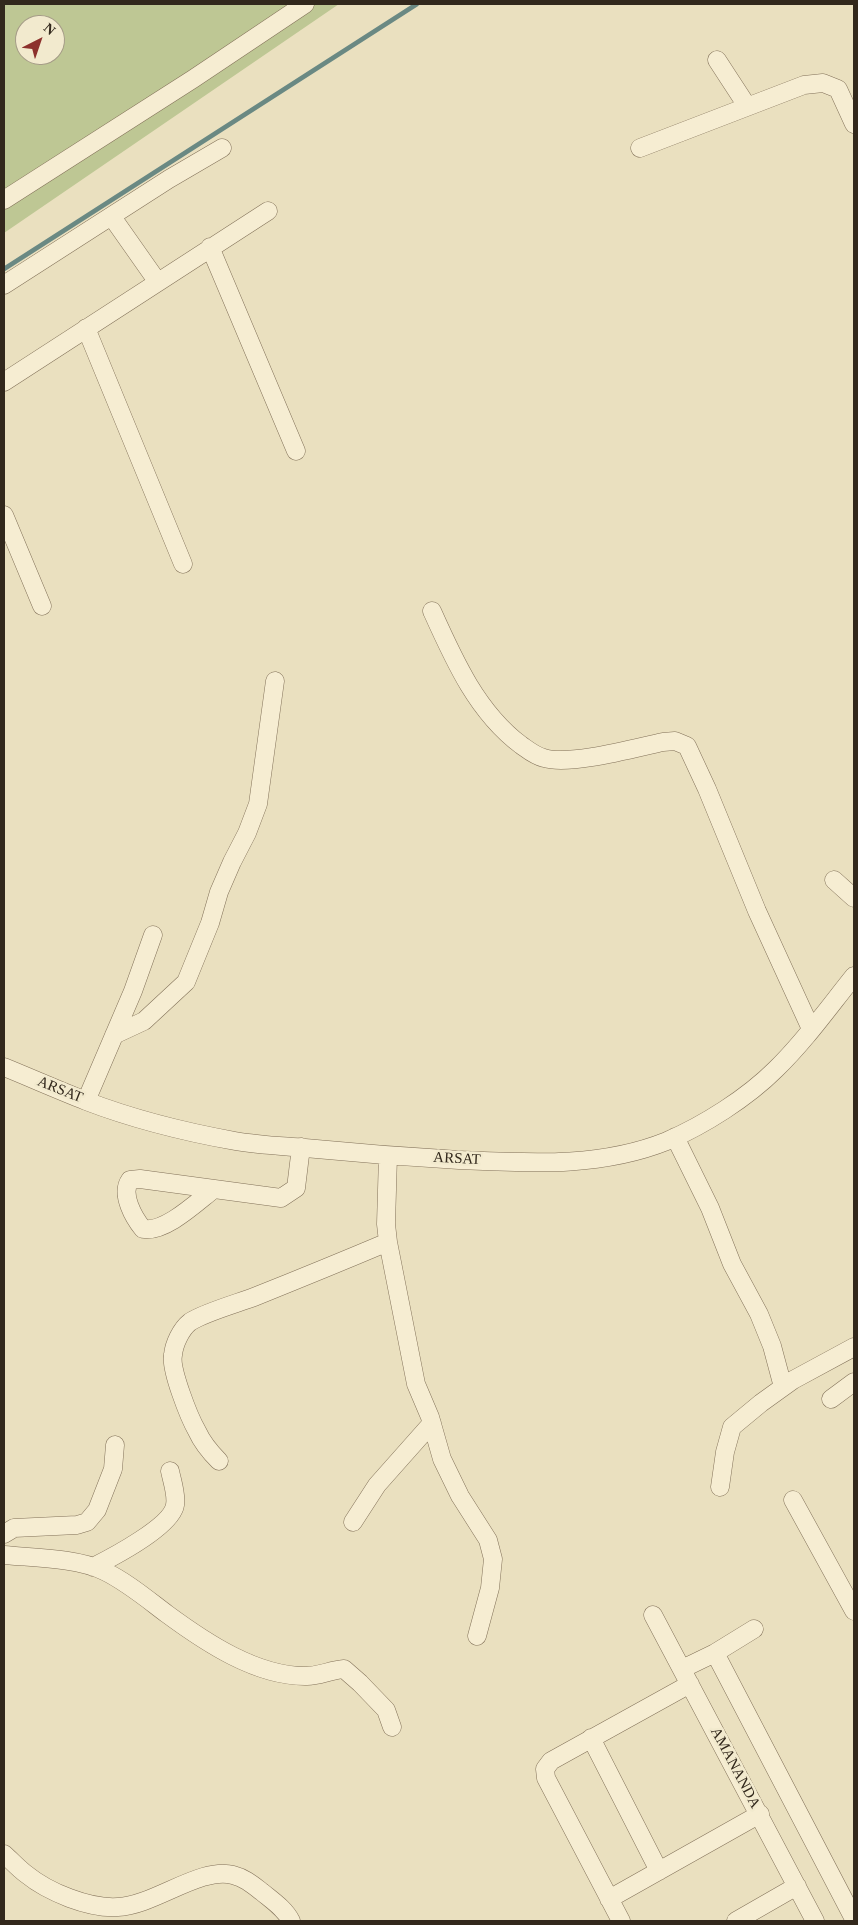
<!DOCTYPE html>
<style>
body{margin:0}
#map{position:relative;width:858px;height:1925px;overflow:hidden;background:#eae0bf;font-family:Georgia,serif}
canvas{display:block}
.frame{position:absolute;inset:0;border:5px solid #32281c;pointer-events:none}
.north{position:absolute;left:15px;top:15px;width:50px;height:50px;box-sizing:border-box;background:#f2eace;border:1px solid #a59c87;border-radius:50%;rotate:41deg;font-size:14px;font-weight:700;line-height:20px;text-align:center;color:#32281c}
.north::after{content:'';display:block;margin:auto;width:18px;height:22px;background:#8d322d;clip-path:polygon(50% 0,100% 100%,50% 72%,0 100%)}
</style>
<div id="map">
<canvas width="858" height="1925"></canvas>
<div class="frame"></div>
<div class="north">N</div>
</div>
<script>
const g = document.querySelector('canvas').getContext('2d');
g.lineJoin = 'round';
function paint(path, color) { g.fillStyle = color; g.fill(path, 'evenodd'); }
function trace(path, color, width, dash) { g.strokeStyle = color; g.lineWidth = width; g.lineCap = dash ? 'butt' : 'round'; g.setLineDash(dash || []); g.stroke(path); }
function label(font, color, halo, rows, align = 'center') {
  g.font = font + ' Georgia,serif'; g.lineWidth = 5; g.setLineDash([]); g.textBaseline = 'middle'; g.strokeStyle = halo; g.fillStyle = color; for (const [text, x, y, turn = 0] of rows) {
    g.save(); g.translate(x, y); g.rotate((+turn || 0) * Math.PI / 180); g.textAlign = isNaN(turn) ? turn : align; if (halo) g.strokeText(text, 0, 0); g.fillText(text, 0, 0); g.restore();
  }
}
paint(new Path2D(`
 M4 4H339L4 233ZM25 25H55V55H25Z`), '#bec794');
trace(new Path2D(`
 M4 269 417 4`), '#6a8983', 4.5);
const minor = new Path2D(`
 M717 60 747 106
 M640 148 804 85 823 83 838 89 854 124
 M4 200 193 79 305 4
 M112 217 157 281
 M210 247 296 451
 M4 285 169 179 222 148
 M86 328 183 564
 M4 382 268 211
 M4 515 42 606
 M432 611C454 660 477 712 521 745 528 750 535 756 544 758 570 766 635 748 663 742L675 741 687 746 707 789 757 911 811 1029
 M834 880 854 898
 M114 1035 144 1021 186 982 210 923 219 892 232 862 247 833 258 804 275 681
 M4 1067C31 1078 58 1090 86 1101 133 1119 185 1132 235 1141 258 1145 282 1146 305 1148 356 1153 407 1157 459 1160 529 1163 600 1168 667 1141 704 1125 747 1098 776 1069 805 1041 829 1007 854 976
 M86 1101 133 991 153 935
 M675 1137 710 1208 732 1264 759 1314 772 1346 783 1387
 M388 1156 386 1224 388 1242 416 1384 430 1417 442 1459 460 1496 488 1540 493 1559 490 1588 477 1636
 M214 1189C197 1202 165 1233 143 1229 134 1218 120 1194 130 1180L140 1179 281 1198 296 1188 301 1147
 M831 1399 854 1382
 M219 1461C210 1452 202 1442 197 1431 189 1417 170 1369 173 1355 174 1344 181 1329 190 1322 203 1313 238 1303 254 1297 299 1279 343 1261 388 1242
 M720 1487 725 1452 732 1427 761 1403 793 1380 854 1347
 M793 1500 854 1611
 M353 1522 377 1485 432 1423
 M4 1534 14 1528 77 1525 87 1522 97 1510 113 1469 115 1445
 M4 1555C35 1558 76 1558 104 1571 127 1582 147 1599 167 1614 205 1642 257 1677 307 1676 319 1676 331 1670 344 1669L360 1683 386 1710 392 1727
 M93 1567C113 1557 172 1526 175 1505 177 1495 172 1481 170 1471
 M653 1615 815 1921
 M754 1629 715 1653 853 1917 854 1921
 M682 1669 715 1653
 M591 1738 659 1871
 M4 1854C11 1860 18 1868 26 1874 48 1892 89 1909 118 1907 153 1906 201 1866 233 1875 245 1878 253 1885 262 1892 273 1901 285 1909 291 1921
 M609 1899 760 1814
 M621 1921 546 1778 545 1769 551 1761 690 1684
 M736 1921 797 1886`);
trace(minor, '#827159', 19);
trace(minor, '#f6edd2', 18);
label('15px', '#32281c', '#f2eace', [
 ["ARSAT",60,1090,22],
 ["ARSAT",457,1159,3],
 ["AMANANDA",735,1768,62]
]);
</script>
